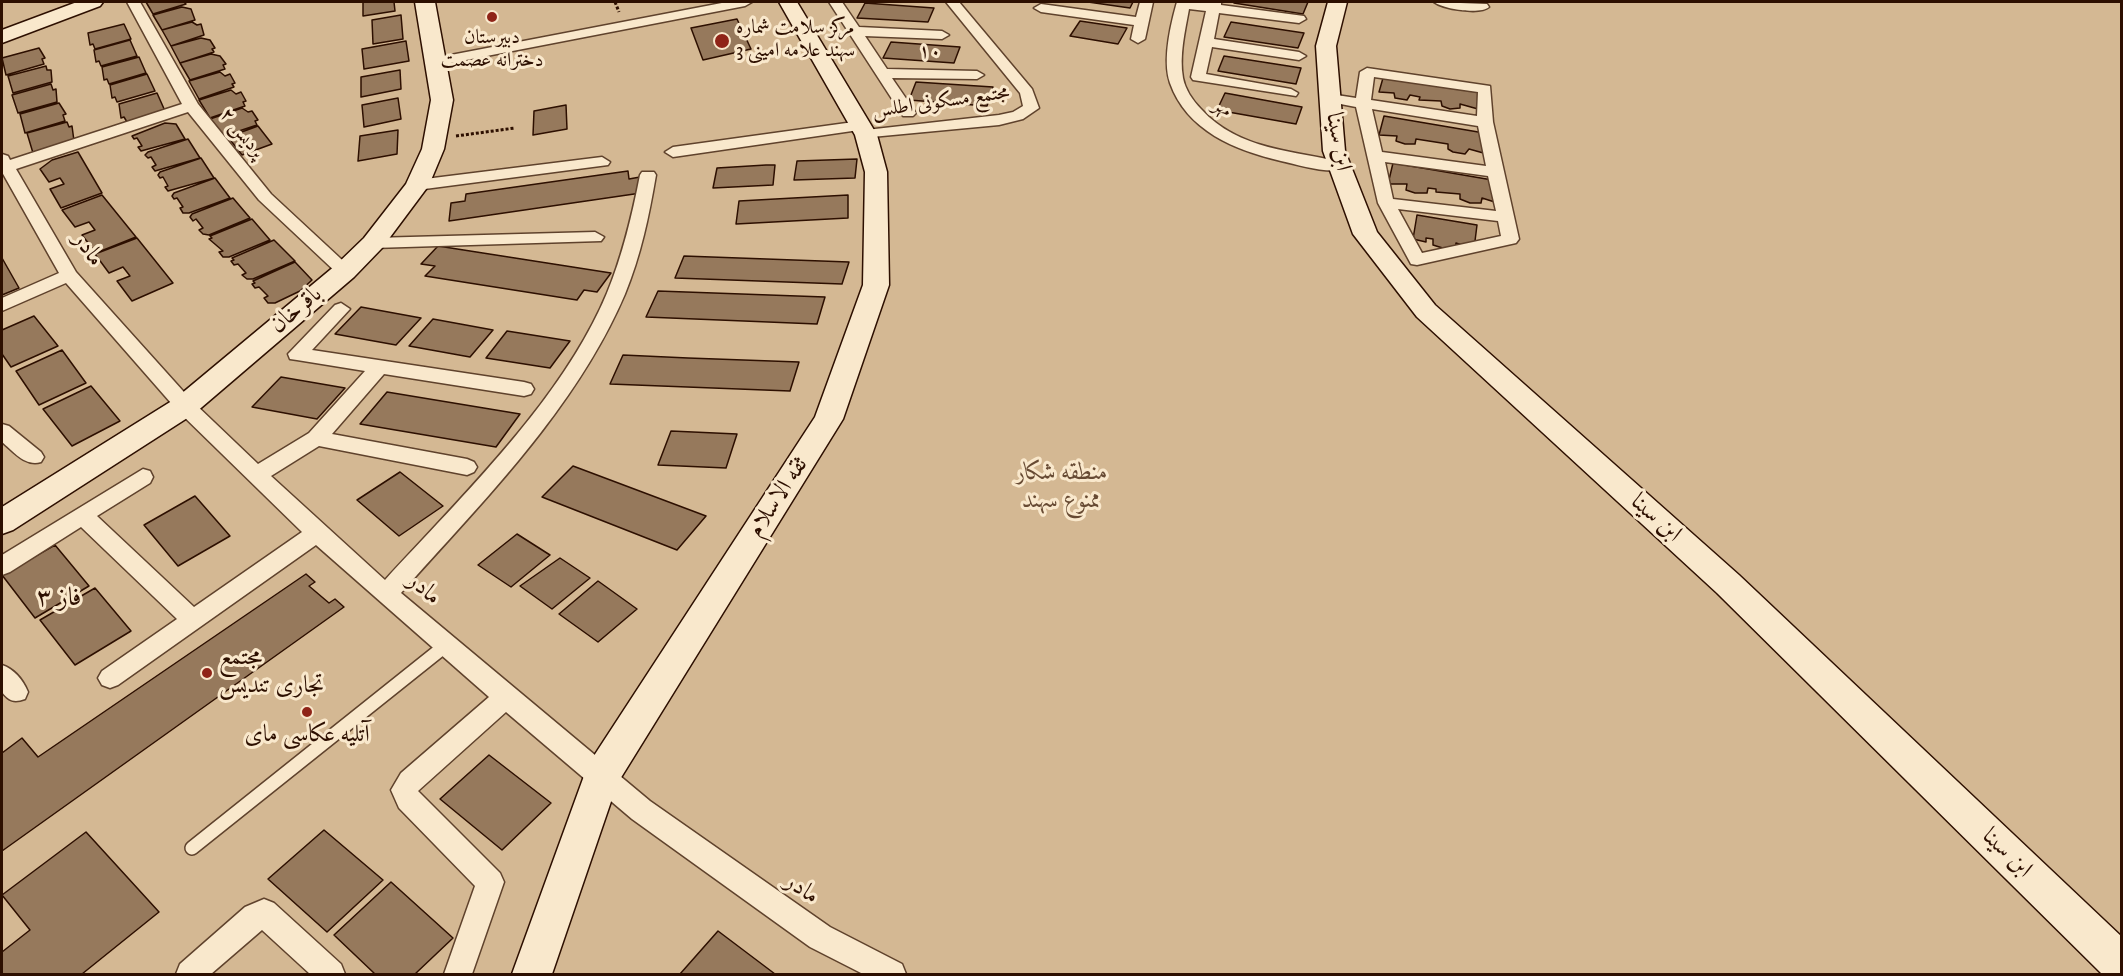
<!DOCTYPE html>
<meta charset="utf-8">
<style>
body{margin:0}
#map{position:relative;width:2123px;height:976px;overflow:hidden;background:#f6dbb1;font-family:"IM FELL DW Pica",serif}
canvas{display:block}
.frame{position:absolute;inset:0;border:3px solid #2d0f00;pointer-events:none}
</style>
<div id="map">
<canvas width="2123" height="976"></canvas>
<div class="frame"></div>
</div>
<script>
const g = document.querySelector('canvas').getContext('2d');
g.lineJoin = 'round';
function paint(path, color) { g.fillStyle = color; g.fill(path, 'evenodd'); }
function trace(path, color, width, dash) { g.strokeStyle = color; g.lineWidth = width; g.lineCap = dash ? 'butt' : 'round'; g.setLineDash(dash || []); g.stroke(path); }
function label(font, color, halo, rows, align = 'center') {
  g.font = font + ' "IM FELL DW Pica",Amiri,serif'; g.lineWidth = 6; g.setLineDash([]); g.textBaseline = 'middle'; g.strokeStyle = halo; g.fillStyle = color; for (const [text, x, y, turn = 0] of rows) {
    g.save(); g.translate(x, y); g.rotate((+turn || 0) * Math.PI / 180); g.textAlign = isNaN(turn) ? turn : align; if (halo) g.strokeText(text, 0, 0); g.fillText(text, 0, 0); g.restore();
  }
}
paint(new Path2D(`
 M2 2H2121V974H2Z`), '#d4b893');
const building = new Path2D(`
 M146 2H184L186 4 153 14Z
 M363 2H394L395 11 363 16Z
 M1088 2H1133L1130 8Z
 M1235 2H1308L1303 14 1234 3Z
 M865 3 934 8 928 22 857 18Z
 M182 7 191 9 195 20 162 30 153 15Z
 M401 15 403 39 373 44 372 20Z
 M737 19 751 49 703 60 691 28Z
 M1080 21 1127 28 1118 44 1070 36Z
 M192 22 197 25 201 24 204 35 171 46 162 30Z
 M1231 22 1304 33 1298 48 1224 37Z
 M124 24 131 39 95 49 93 44 90 45 88 33Z
 M201 38 210 40 215 48 212 49 214 52 180 63 171 46Z
 M130 40 137 56 101 66 99 61 96 62 94 50Z
 M406 41 409 61 364 69 362 49Z
 M891 42 960 47 954 63 883 58Z
 M39 48 45 58 42 59 44 64 6 75 2 58Z
 M211 54 220 56 226 64 223 65 225 69 190 80 180 63Z
 M1224 56 1301 68 1296 84 1218 71Z
 M139 57 146 73 109 84 107 79 104 80 102 67Z
 M46 66 47 70H51L52 82 13 93 8 76Z
 M400 70 401 89 361 97V77Z
 M220 72 225 76 230 74 235 83 232 84 234 87 199 99 189 81Z
 M147 74 155 91 117 102 115 97 112 98 110 85Z
 M1383 78 1480 92 1478 109 1460 104V108L1450 109 1442 106 1441 101 1419 100 1420 97 1410 95 1407 100 1395 98 1394 93 1379 92Z
 M916 82 993 87 987 106 909 100Z
 M51 84 53 90 56 89 57 102 18 113 12 95Z
 M231 90 236 94 241 92 246 101 243 102 245 106 210 118 199 100Z
 M157 93 165 111 127 122 124 117 121 118 119 104Z
 M1225 93 1302 107 1296 124 1217 110Z
 M398 98 401 119 364 127 362 105Z
 M59 103 66 114 63 115 65 121 25 133 20 114Z
 M566 105 567 129 533 135 534 111Z
 M242 108 248 112 252 111 258 120 255 121 257 125 221 137 210 119Z
 M1384 116 1490 134 1487 154 1469 149 1465 154 1453 152 1448 149V144L1416 139 1415 144H1405L1396 141 1397 136 1379 135Z
 M67 122 69 127 72 126 74 141 33 153 27 133Z
 M165 123 176 124 185 139 141 151 138 147 142 146 137 138 134 139 132 136Z
 M258 126 272 144 242 155 228 137Z
 M398 130 397 154 358 161 360 136Z
 M188 139 200 158 155 171 152 167 156 165 151 157 148 158 145 155 148 152Z
 M78 152 102 193 61 208 50 189 64 184 60 178 49 182 40 169 52 160Z
 M201 158 214 178 168 191 165 187 168 186 163 177 160 178 158 175 160 172Z
 M857 159 855 178 794 180 797 161Z
 M1393 163 1504 182 1501 204 1482 198 1481 203H1470L1460 199V194L1436 192V189L1428 188 1427 193H1415L1406 190 1407 184H1388Z
 M766 165H775L773 185 713 188 717 168Z
 M628 171 629 179 640 177 641 193 449 221 451 203 465 201 466 194Z
 M215 178 230 198 189 213H183L180 208 183 207 177 198 174 199 172 196 174 193Z
 M102 195 136 237 96 253 82 235 95 230 89 222 75 227 62 210Z
 M848 195V218L736 224 739 201Z
 M233 198 250 218 209 235 203 234 199 230 203 228 196 219 193 221 190 217 192 214Z
 M1417 215 1477 225 1474 249 1456 243 1455 249 1449 250 1433 245V239L1426 238V242L1413 239Z
 M252 219 270 240 229 257H223L219 252 223 251 209 239 212 238 210 236Z
 M137 238 173 283 132 301 117 281 130 276 123 267 109 273 95 254Z
 M274 240 295 261 253 279H247L242 275 246 273 238 264 234 265 231 261 234 260 232 258Z
 M438 246 611 273 597 292 584 290 577 300 425 276 435 266 421 264Z
 M684 256 849 262 842 284 675 278Z
 M2 258 19 288 2 295Z
 M295 262 312 280 300 291 275 303H268L264 298 268 296 259 287 255 288 252 284 255 283 253 281Z
 M658 291 825 297 817 324 646 317Z
 M361 307 421 318 396 345 335 334Z
 M34 316 58 346 11 367 2 354V330Z
 M433 319 493 330 470 357 409 346Z
 M507 331 570 341 550 368 486 358Z
 M62 350 86 383 39 405 16 371Z
 M623 355 688 358 799 362 790 391 610 384Z
 M281 377 345 388 317 419 252 407Z
 M91 386 120 421 72 446 43 409Z
 M387 392 520 414 496 447 360 424Z
 M671 431 737 434 726 468 658 465Z
 M573 466 706 516 677 550 542 497Z
 M400 472 443 506 399 536 357 500Z
 M195 496 230 536 178 566 144 525Z
 M517 534 550 555 511 587 478 565Z
 M55 545 89 586 35 618 2 575Z
 M560 558 590 578 552 609 520 586Z
 M306 574 315 582 309 586 329 603 335 599 344 607 2 851V753L22 738 38 757Z
 M598 581 637 609 598 642 559 614Z
 M95 588 131 631 75 665 40 620Z
 M489 755 551 803 502 850 440 799Z
 M324 830 383 880 327 932 268 879Z
 M86 832 159 912 82 974H2V952L30 930 2 895Z
 M391 882 453 938 415 974H375L334 935Z
 M718 931 775 974H680Z`);
paint(building, '#96795c');
trace(building, '#2d0f00', 1.5);
const lane = new Path2D(`
 M192 848 445 646`);
const street = new Path2D(`
 M127 2H140L198 104 271 194 354 271 345 277 339 275 259 200 188 112 16 169 76 272 192 401 258 464 309 433 365 371 297 360 290 359 288 354 335 305 341 303 350 309 312 350 524 382 531 384 534 389 531 394 524 396 384 374 332 434 467 459 474 462 477 467 474 472 467 475 319 446 271 476 385 580C462 496 563 399 607 293 623 254 632 216 640 175L642 172H654L656 175C649 216 641 255 625 294 576 409 482 502 401 593L650 801 830 927 902 964 906 974H863L810 947 632 819 506 712 418 791 500 873 504 882 472 974H444L475 886 399 808 391 790 401 773 489 697 316 545 118 685 110 688 102 685 98 678 102 671 177 619 81 527 10 572 2 575V555L143 469 150 471 153 477 150 483 97 516 194 607 302 532 178 411 66 283 2 311V298L59 273 2 172V154L8 156 10 160 182 104Z
 M727 2H752L745 6 435 66 428 62 435 58Z
 M829 2H842L859 27 942 31 949 35 942 39 865 36 887 69 977 71 984 75 977 79 892 78 916 113 913 116H903Z
 M946 2H959L1032 89 1039 108 1023 119 999 125 861 138 858 135 866 130 999 115 1013 112 1023 106 1020 93Z
 M1140 2H1153L1145 39 1138 43 1131 39 1134 25 1041 12 1034 8 1041 4 1136 17Z
 M1177 2H1221V5L1304 16 1306 19 1299 23 1219 13 1214 39 1299 52 1306 56 1299 60 1212 47 1206 74 1291 89 1298 93 1296 96 1193 80 1191 77 1206 11 1189 9C1185 31 1179 56 1183 78 1185 89 1193 101 1201 109 1239 151 1294 150 1345 163L1347 166 1345 169C1327 174 1299 165 1281 161 1235 150 1187 131 1170 83 1162 60 1171 23 1177 2Z
 M1434 2 1487 4 1489 7C1480 15 1443 9 1434 2Z
 M1367 68 1490 86 1493 122 1519 239 1516 243 1417 265 1411 264 1378 203 1356 107 1325 101 1323 98 1330 94 1356 98 1360 72ZM1374 77 1478 92 1477 116 1371 100ZM1372 109 1478 126 1486 166 1382 152ZM1385 162 1488 176 1496 211 1393 199ZM1398 209 1498 221 1501 236 1422 253Z
 M861 121 869 126 866 129 673 157 665 152 673 147Z
 M602 157 610 162 608 165 417 190 409 185 417 180Z
 M595 232 604 237 601 241 373 248 364 243 373 238Z
 M2 424 9 426 41 452 44 457 41 462C25 467 13 451 2 442Z
 M2 665C14 669 23 680 28 692L25 699C14 703 9 701 2 692Z
 M264 899 274 903 341 964 345 974H310L262 930 211 974H176L180 964 245 907Z`);
const secondary = new Path2D(`
 M77 2H103L100 6 2 43V30Z
 M415 2H435L453 100 444 149 429 185 382 248 354 277 195 413 13 530 2 534V507L175 399 336 265 364 238 406 184 422 149 431 100Z
 M779 2H797L877 135 887 172 889 285 843 419 617 784 552 974H512L588 765 815 417 863 285 865 172 855 135Z
 M1328 2H1347L1336 46 1345 151 1377 232 1435 305 1739 575 2122 937V974H2102L1717 593 1417 317 1353 234 1323 151 1316 46Z`);
trace(lane, '#5f422c', 16);
trace(street, '#5f422c', 3);
trace(secondary, '#2d0f00', 3);
trace(new Path2D(`
 M615 2 619 12
 M456 136 515 128`), '#2d0f00', 3, [3, 2]);
trace(lane, '#f9e8cc', 13);
paint(street, '#f9e8cc');
paint(secondary, '#f9e8cc');
for (const [x, y, r, color] of [
 [492,17,6,"#8f2418"],
 [722,41,8,"#8f2418"],
 [207,673,6,"#8f2418"],
 [307,712,6,"#8f2418"]
]) { const dot = new Path2D(); dot.arc(x, y, r, 0, 2 * Math.PI); g.fillStyle = color; g.fill(dot); trace(dot, '#f9e8cc', 2); }
label('20px', '#2d0f00', '#f9e8cc', [
 ["مرکز سلامت شماره",736,29],
 ["3 سهند علامه امینی",736,52],
 ["دبیرستان",492,39,"center"],
 ["دخترانه عصمت",492,62,"center"]
], 'left');
label('20px', '#2d0f00', '#f9e8cc', [
 ["۱۰",930,53,2],
 ["مجتمع مسکونی اطلس",941,103,-8],
 ["مهر",1222,109,37],
 ["پردیس ۲",241,134,51]
]);
label('24px', '#2d0f00', '#f9e8cc', [
 ["ابن سینا",1337,142,80],
 ["مادر",87,250,56],
 ["باقرخان",297,311,-40],
 ["ثقه الاسلام",779,498,-57],
 ["ابن سینا",1655,519,42],
 ["مادر",423,590,41],
 ["ابن سینا",2006,854,44],
 ["مادر",801,890,35]
]);
label('italic 24px', '#674a33', '#f9e8cc', [
 ["منطقه شکار",1062,474],
 ["ممنوع سهند",1062,502]
]);
label('24px', '#2d0f00', '#f9e8cc', [
 ["مجتمع",219,659],
 ["تجاری تندیس",219,687],
 ["آتلیه عکاسی مای",307,736,"center"]
], 'left');
label('26px', '#2d0f00', '#f9e8cc', [
 ["فاز ۳",59,600]
]);
</script>
